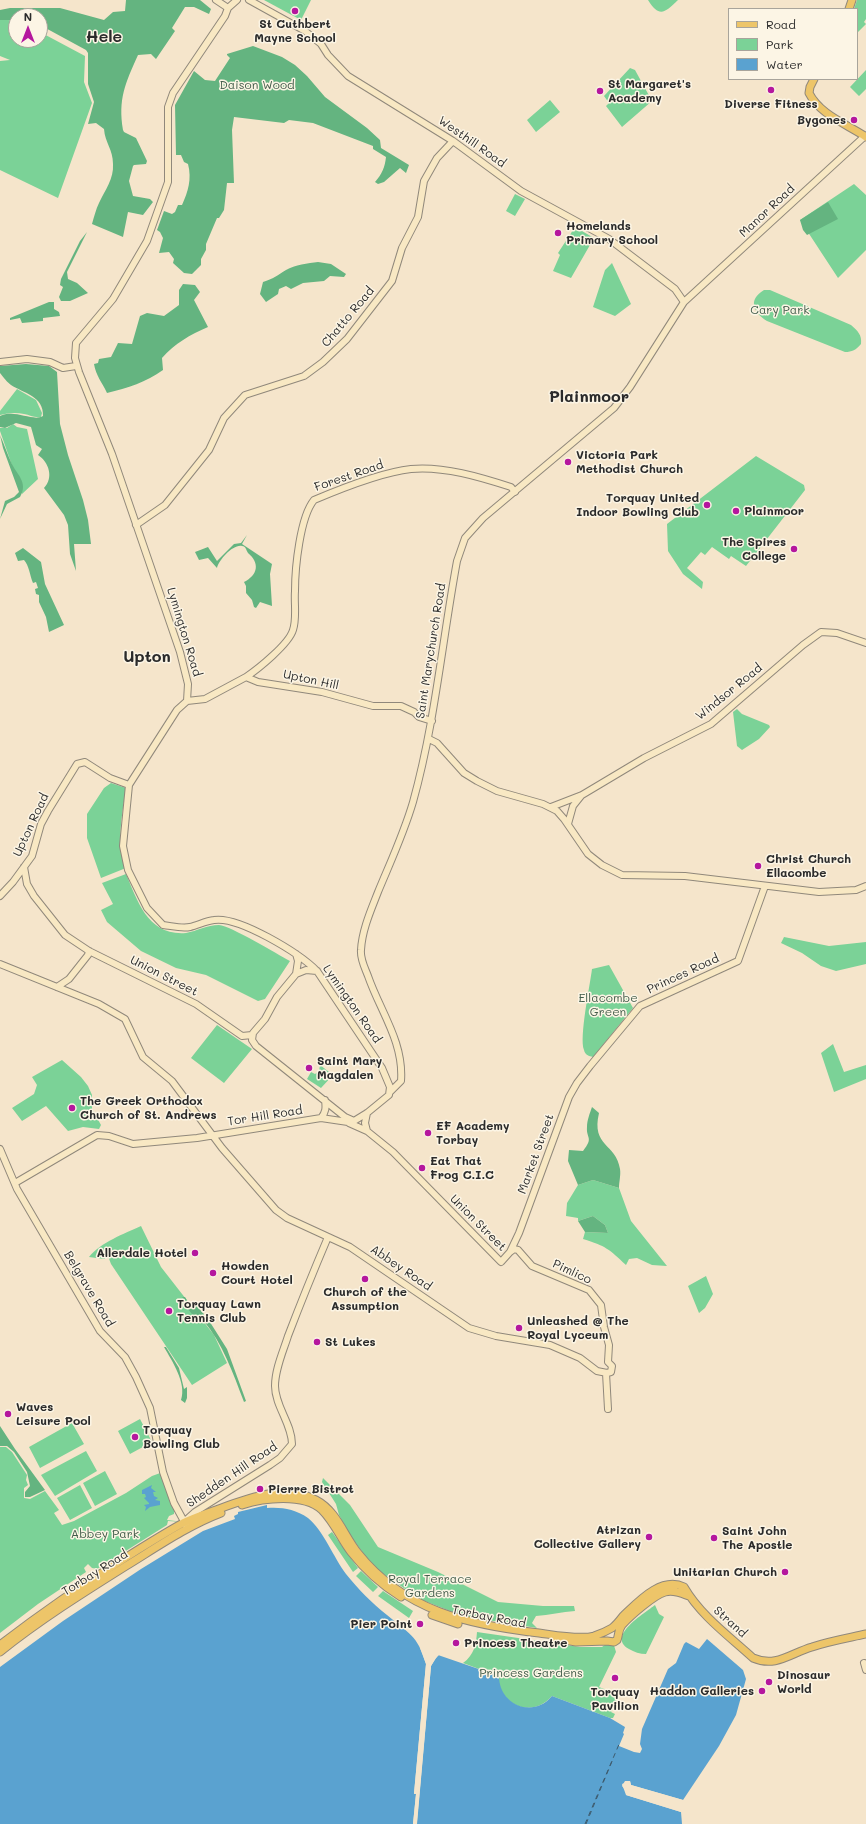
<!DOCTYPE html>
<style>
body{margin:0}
#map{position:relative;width:866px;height:1824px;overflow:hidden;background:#f5e5cb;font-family:Mali,sans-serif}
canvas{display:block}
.legend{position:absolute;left:728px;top:8px;width:130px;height:72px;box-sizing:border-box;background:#fcf5e5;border:1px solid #a8a49b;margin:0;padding:5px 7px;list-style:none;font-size:12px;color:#2b2b2b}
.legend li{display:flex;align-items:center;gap:8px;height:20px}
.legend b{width:20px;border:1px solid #a8a49b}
.north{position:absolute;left:8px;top:8px;width:40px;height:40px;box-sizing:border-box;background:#fcf5e5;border:1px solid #a8a49b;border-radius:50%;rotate:0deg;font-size:11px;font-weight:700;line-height:16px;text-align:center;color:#2b2b2b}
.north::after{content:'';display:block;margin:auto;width:14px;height:18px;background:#b5179e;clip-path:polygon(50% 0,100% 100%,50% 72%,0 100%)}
</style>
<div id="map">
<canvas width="866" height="1824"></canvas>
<ul class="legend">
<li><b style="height:5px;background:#edc569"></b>Road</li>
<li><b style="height:11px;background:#7bd297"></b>Park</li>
<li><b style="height:11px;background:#5aa2d0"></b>Water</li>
</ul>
<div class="north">N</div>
</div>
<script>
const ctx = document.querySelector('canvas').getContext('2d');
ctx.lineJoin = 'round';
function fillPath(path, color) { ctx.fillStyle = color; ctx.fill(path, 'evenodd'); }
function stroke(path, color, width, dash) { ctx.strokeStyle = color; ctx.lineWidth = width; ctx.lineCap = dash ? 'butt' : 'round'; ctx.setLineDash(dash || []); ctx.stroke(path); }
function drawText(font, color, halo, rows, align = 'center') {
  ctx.font = font + ' Mali,sans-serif'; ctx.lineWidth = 3; ctx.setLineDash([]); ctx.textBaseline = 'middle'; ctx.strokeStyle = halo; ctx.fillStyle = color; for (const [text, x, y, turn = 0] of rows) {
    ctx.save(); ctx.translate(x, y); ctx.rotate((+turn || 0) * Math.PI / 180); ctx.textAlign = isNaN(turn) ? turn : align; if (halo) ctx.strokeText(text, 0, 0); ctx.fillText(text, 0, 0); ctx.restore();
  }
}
fillPath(new Path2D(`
 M264 0H311L301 20Z
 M648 0H678C665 12 660 19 648 0Z
 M857 0H866V19L864 22 866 24 857 33V9H854Z
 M0 20H8L16 22V40H40V32L85 56 84 82 92 103 58 198 0 170V61L10 60 0 56Z
 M630 68 635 70 652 101 622 127 606 106 609 103 604 96Z
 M866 70V89L859 96 850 87Z
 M550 100 560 112 536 132 527 120Z
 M854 184 866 195V250L838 278 800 220Z
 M515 194 525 199 515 216 506 211Z
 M575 227 594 238 571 278 553 271 560 255 558 253Z
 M612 263 631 304 615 316 593 307 605 270Z
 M764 290H770L851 325C858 331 862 335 861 344 856 350 852 352 845 352L767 321C754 313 747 300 764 290Z
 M17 389 36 400 42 413 41 417C34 418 30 415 24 414 16 412 8 413 0 415V411Z
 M13 424 17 427 27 429 38 479 22 494 0 431V428H7Z
 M756 456 804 485 805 490 746 566 731 556 729 559 712 547 705 555 701 552 687 568 703 582 702 589 683 574 668 551 667 524Z
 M737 709 742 714 769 725 770 727 759 739 742 750 737 746 733 712Z
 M111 783 126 788C122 818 116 839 126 868L101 878 87 838V814L104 788Z
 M126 874C138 902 148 936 186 933 197 931 207 925 219 925 231 926 277 954 290 961L265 999 258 1001 206 975 176 968 141 951 107 922 101 910 113 904 102 883Z
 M784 937 829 946 866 942V964L836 971 821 966 802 953 781 943Z
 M609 965 633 1008 593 1057C589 1056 585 1055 584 1050 579 1038 590 985 592 969Z
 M217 1025 252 1049 224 1083 191 1058Z
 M833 1044 844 1072 866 1065V1079L834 1092 821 1053Z
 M62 1060 81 1077 88 1086 92 1095V1109L101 1125 99 1129 83 1127 68 1131 46 1106 22 1121 12 1108 34 1094 37 1085 32 1077Z
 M320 1065 333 1075 321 1088 307 1079 311 1072 315 1074 319 1071Z
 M593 1180 619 1188 631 1221 667 1266 652 1265 637 1258 629 1259 626 1265C609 1249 606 1246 583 1239L585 1232 608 1233 605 1225 593 1216 578 1221V1218L566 1216 567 1203 578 1185Z
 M141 1226 161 1267 214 1335 227 1363 192 1385 111 1264 108 1256 104 1259 89 1257C101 1242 124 1234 141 1226Z
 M706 1276 713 1294 705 1308 699 1313 688 1286Z
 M140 1419 152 1442 130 1454 118 1431Z
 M72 1423 84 1444 40 1468 29 1447Z
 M0 1447H6L12 1452 27 1475 26 1480 28 1485 24 1488V1498L30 1499 45 1491 59 1510 54 1513 62 1525 74 1521 126 1493 152 1476 163 1472 174 1503V1514L169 1516 167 1520 184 1522 168 1521 167 1525 97 1569 92 1568 88 1564 84 1568 86 1572 38 1604 0 1633Z
 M86 1451 97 1471 55 1496 41 1475Z
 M105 1471 117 1494 95 1506 83 1483Z
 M323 1478 350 1505 378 1547 438 1572 498 1602 543 1606H574L575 1611C562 1612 549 1615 536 1616L532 1623 537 1628 463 1616 422 1600 411 1593 379 1571 366 1557 350 1535 339 1515 336 1504 322 1482Z
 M80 1485 92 1508 70 1520 57 1498Z
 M332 1532 358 1568 353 1572 328 1535Z
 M361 1571 378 1587 373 1592 356 1576Z
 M383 1591 413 1611 409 1618 378 1596Z
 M655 1605 659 1614 664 1617 646 1654C640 1654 634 1652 629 1649 606 1636 645 1613 655 1605Z
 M477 1632 580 1647H602L609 1642H613L616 1652 599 1687 619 1695 611 1712 615 1714 613 1718H610L552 1696C532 1719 499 1706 498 1676L463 1663C474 1655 476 1645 477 1632Z`), '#7bd297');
fillPath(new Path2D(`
 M126 0H200L211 9 209 14 194 7H185L172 28 175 31 156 59 151 54 138 55C125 84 118 99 123 130L124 132 136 138 147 161 146 164 134 165 133 166 129 181 133 196 150 199 153 202 143 215 128 212 123 237 92 224C94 217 96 209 99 203 105 190 114 179 113 164 113 149 105 143 104 129L96 123 88 124 94 102 88 84V53L86 50 40 25V16H16V22L8 20H0V10L10 8H60L104 20 113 12 125 11Z
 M253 46 282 57 295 65 307 76 325 97 367 128 380 140 381 148 409 165 406 173 400 168 384 182 378 184 375 182C382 174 385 167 386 157L373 149V146L313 123 289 120 284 123 234 117 232 130 234 183H227L224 210 219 218H217L206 244V250L201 259V265L192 274 184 273 173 263 174 259 169 252 159 253 163 238 160 232 157 230 164 211 172 214 175 212 178 205H182C188 192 192 179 188 164L184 162 181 155H176L175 105 194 71 205 80 215 81 230 58 227 55V54Z
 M828 202 838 219 807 235 803 230 800 220Z
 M87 232 67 272 68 279 77 283 88 293 70 301H61L59 297 63 287 60 285 61 279 80 241Z
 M318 262 331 264 346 274 344 277 330 276 324 281 303 283 291 289 286 286 279 289 278 294 266 302 260 294 263 282C273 279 278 275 286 270 295 265 308 263 318 262Z
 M183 284 195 285 200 292 194 300 208 327C190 335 175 343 162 358L163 370C146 382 128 388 107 393 102 382 96 376 94 364L98 363 99 359 111 357 118 343 132 344 140 316 147 313 164 316 179 305V290Z
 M49 302H54V309L59 312 60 316 43 318V321L22 323 20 318 10 320V318Z
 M26 364 49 366 57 372 60 424 68 455 83 500 88 520 91 544H74L76 571 70 554 68 525 64 515 44 488C54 478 49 462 38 455L42 449 36 445 31 427 16 423 5 428 0 427V416C15 409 33 422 43 416 44 396 23 393 11 385 8 383 3 377 0 373V366Z
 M0 435C4 444 7 453 11 462 16 474 29 482 20 497L7 504 0 519 5 501 14 497 19 492 3 448Z
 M247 535 242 544 272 564 270 574 272 606 260 602 256 608 254 607 252 600 246 593V586L244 582C258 575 260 563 248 553 246 550 246 546 242 546 233 544 219 560 217 568L208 558 199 560 195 552 208 547 217 561 234 544 241 543Z
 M23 548 41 562 45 584 64 625 49 632 46 617 39 602V595L36 594 35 589 38 588 36 582 33 583C30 576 29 565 24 560L18 561 15 553Z
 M592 1107 599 1113C591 1147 616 1143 620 1169 621 1175 619 1182 619 1188L593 1180 578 1185 568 1161 569 1150 583 1151C594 1137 586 1139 587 1127 587 1120 590 1113 592 1107Z
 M593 1216 605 1225 608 1233 585 1232 578 1221Z
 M182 1297H185L188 1302C195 1301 199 1309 204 1314L202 1318H195L188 1309 191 1306Z
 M205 1319H208L227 1349 246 1401 244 1402C233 1373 223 1344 203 1320Z
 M164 1347H166L179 1368 184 1389 187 1387V1398L185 1403 181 1400C187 1383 172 1361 164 1347Z
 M0 1426 15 1449 45 1490 30 1497H25V1492L30 1486 27 1472 14 1452 7 1446H0Z`), '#64b480');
fillPath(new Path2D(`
 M152 1485 151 1488 156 1492H153L154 1496 158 1498 155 1500 160 1501V1505L150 1507 145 1511 146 1507 144 1505 149 1504V1503L144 1498 146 1497 145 1494H142V1490Z
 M267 1505V1508C282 1507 295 1509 308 1518 323 1530 334 1558 346 1574 358 1589 372 1603 387 1615 409 1634 417 1634 426 1664L414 1793 416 1794 413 1824H0V1667L63 1621 141 1569 203 1531 235 1519 234 1516 238 1514V1512Z
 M707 1639 743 1670 746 1679 736 1715 719 1746 683 1800 631 1785 630 1781 622 1784 626 1795 681 1812 682 1824H417L431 1666 438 1655 499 1676C499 1705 533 1719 552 1696L610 1718 625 1727 623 1733 624 1734 619 1746 634 1752 640 1753 642 1749 640 1744 642 1729 668 1669 676 1663 684 1644 686 1642 699 1649Z`), '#5aa2d0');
fillPath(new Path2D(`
 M420 1648 423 1649 428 1664 416 1792 418 1793 429 1665 436 1654 439 1655 435 1659 431 1666 417 1821V1824H413L416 1794H414L426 1664Z
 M625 1781H630L631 1785 683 1800V1802L630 1787 629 1783H626L624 1786 628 1790V1793L681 1810V1812L626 1795V1791L622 1786Z`), '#f5e5cb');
stroke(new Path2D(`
 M585 1824 620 1742
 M586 1824 613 1759`), '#3e5b6d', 1, [5, 4]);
const secondary = new Path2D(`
 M216 0 228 8
 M249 0 305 31 321 44 328 55 348 76 453 141 521 191 609 239 675 289 684 302
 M0 362 27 359 50 362 63 368 76 366
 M136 525 165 505 209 450 224 418 245 395 304 376 323 362 347 339 392 281 402 248 418 217 424 181 437 158 453 141
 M246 677C258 669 289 644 293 630 297 618 294 604 295 591 295 568 300 517 314 500 340 489 383 472 411 469 444 466 480 477 511 487L515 492
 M187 701 177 710 129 785 123 846 128 870 147 908 163 925C172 926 182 929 190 927 198 925 206 921 214 920 239 916 299 953 317 971L382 1068 390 1087 389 1095 367 1113 354 1121 345 1117 256 1046 252 1040 253 1033 265 1019 277 997 296 974 298 961 296 954
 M187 701 188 684 180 652 112 454 79 372 75 358 76 343 113 299 147 241 168 182V107L173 93 225 16 228 8 237 0
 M187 701 205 699 246 677 258 682 322 692 373 706H401L414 712 419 717 432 721
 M429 739 437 743 464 773 477 781 497 791 543 804 557 811 564 819 588 854 602 865 622 875 685 876 819 892 856 890 866 886
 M551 807 582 795 644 758 711 724 803 645 821 632 837 633 866 643
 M568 824 573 806 581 796
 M24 867 27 884 34 896 65 935 89 951 196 1004 242 1036 252 1035
 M0 896 13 882 32 856 41 824 48 811 77 764 85 762 110 778 129 785
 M0 964 99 1004 125 1019 143 1057 172 1081 222 1148 276 1210 287 1218 350 1247 469 1328 496 1336 550 1345 580 1358 597 1371 607 1373 611 1372 612 1366 608 1362 609 1345 604 1327 601 1305 589 1290 532 1266 518 1250 514 1249 510 1252
 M296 974 306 970 317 971
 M57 987 69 979 88 955 89 951
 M390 1092 401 1081C404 1042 380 1011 368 976 365 968 360 959 361 950 362 930 371 910 378 892 390 863 404 833 413 802 435 723 442 642 457 561L465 538 483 518 614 408 630 387 684 302 865 136
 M367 1113 365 1123 367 1131 393 1152 501 1262 510 1252 519 1233 569 1097 577 1083 590 1066 640 1006 738 961 765 886
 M321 1118C326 1112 326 1108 325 1100
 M349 1123 367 1131
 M0 1149 17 1189 100 1331 125 1357 136 1377 150 1408 163 1472 174 1503 186 1525
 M15 1183 97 1135 109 1136 133 1144 197 1138 321 1118 348 1122 352 1121
 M606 1373 608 1409
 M185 1521 195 1512 270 1465 280 1458 292 1444C292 1424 275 1406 275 1386 275 1369 283 1352 288 1336 301 1302 314 1270 328 1237
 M864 1663 866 1670`);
const primary = new Path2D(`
 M849 9 852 0
 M814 79 810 87 809 93C820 115 847 124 866 137
 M242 1505C263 1498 304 1493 322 1510 334 1522 341 1539 351 1552 365 1570 382 1585 401 1597
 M432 1615 458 1624
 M554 1638 576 1642 607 1641 614 1642 617 1640C619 1635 618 1630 622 1625 630 1616 654 1595 665 1592 673 1590 681 1593 689 1596
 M0 1645C40 1614 82 1585 125 1558 144 1546 163 1534 183 1523 193 1518 205 1514 216 1510 246 1499 285 1483 316 1500 337 1511 344 1536 358 1553 404 1611 469 1625 539 1633 554 1635 580 1640 594 1636 600 1634 607 1631 612 1628 616 1625 620 1620 623 1616 638 1602 661 1576 684 1587 701 1616 729 1636 753 1658 776 1668 791 1653 812 1647 830 1641 848 1638 866 1634
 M0 1652C40 1620 83 1593 126 1566 157 1547 187 1526 221 1513`);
stroke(secondary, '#90887b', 8);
stroke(primary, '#90887b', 9);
stroke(secondary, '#f8e8c3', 6);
stroke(primary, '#edc569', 7);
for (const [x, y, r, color] of [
 [295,11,4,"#b5179e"],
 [771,90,4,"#b5179e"],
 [600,91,4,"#b5179e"],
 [854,120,4,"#b5179e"],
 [558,233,4,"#b5179e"],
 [568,462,4,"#b5179e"],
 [707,505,4,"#b5179e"],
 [736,511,4,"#b5179e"],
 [794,549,4,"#b5179e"],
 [758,866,4,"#b5179e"],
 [309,1068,4,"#b5179e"],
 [72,1108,4,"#b5179e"],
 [428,1133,4,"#b5179e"],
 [422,1168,4,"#b5179e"],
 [195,1253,4,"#b5179e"],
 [213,1273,4,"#b5179e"],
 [365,1279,4,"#b5179e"],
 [169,1311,4,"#b5179e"],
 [519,1328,4,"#b5179e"],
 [317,1342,4,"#b5179e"],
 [8,1414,4,"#b5179e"],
 [135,1437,4,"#b5179e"],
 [260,1489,4,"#b5179e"],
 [649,1537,4,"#b5179e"],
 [714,1538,4,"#b5179e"],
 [785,1572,4,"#b5179e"],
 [420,1624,4,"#b5179e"],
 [456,1643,4,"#b5179e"],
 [615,1678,4,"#b5179e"],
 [769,1682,4,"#b5179e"],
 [762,1691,4,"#b5179e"]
]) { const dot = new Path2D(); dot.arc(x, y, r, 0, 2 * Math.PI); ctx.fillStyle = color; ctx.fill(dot); stroke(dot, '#fcf5e5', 1.5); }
drawText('bold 12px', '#2b2b2b', '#fcf5e5', [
 ["St Cuthbert",295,24,"center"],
 ["Mayne School",295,38,"center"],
 ["St Margaret's",608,84],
 ["Academy",608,98],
 ["Diverse Fitness",771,104,"center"],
 ["Bygones",846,120,"right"],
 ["Homelands",566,226],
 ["Primary School",566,240],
 ["Victoria Park",576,455],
 ["Methodist Church",576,469],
 ["Torquay United",699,498,"right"],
 ["Indoor Bowling Club",699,512,"right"],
 ["Plainmoor",744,511],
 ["The Spires",786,542,"right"],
 ["College",786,556,"right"],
 ["Christ Church",766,859],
 ["Ellacombe",766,873],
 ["Saint Mary",317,1061],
 ["Magdalen",317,1075],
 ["The Greek Orthodox",80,1101],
 ["Church of St. Andrews",80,1115],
 ["EF Academy",436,1126],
 ["Torbay",436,1140],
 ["Eat That",430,1161],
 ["Frog C.I.C",430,1175],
 ["Allerdale Hotel",187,1253,"right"],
 ["Howden",221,1266],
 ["Court Hotel",221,1280],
 ["Church of the",365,1292,"center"],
 ["Assumption",365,1306,"center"],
 ["Torquay Lawn",177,1304],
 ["Tennis Club",177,1318],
 ["Unleashed @ The",527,1321],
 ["Royal Lyceum",527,1335],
 ["St Lukes",325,1342],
 ["Waves",16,1407],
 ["Leisure Pool",16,1421],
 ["Torquay",143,1430],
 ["Bowling Club",143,1444],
 ["Pierre Bistrot",268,1489],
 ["Atrizan",641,1530,"right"],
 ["Collective Gallery",641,1544,"right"],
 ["Saint John",722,1531],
 ["The Apostle",722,1545],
 ["Unitarian Church",777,1572,"right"],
 ["Pier Point",412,1624,"right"],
 ["Princess Theatre",464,1643],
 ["Dinosaur",777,1675],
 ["World",777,1689],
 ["Haddon Galleries",754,1691,"right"],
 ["Torquay",615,1692,"center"],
 ["Pavilion",615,1706,"center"]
], 'left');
drawText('12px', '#435d4b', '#fcf5e5', [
 ["Daison Wood",257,85],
 ["Cary Park",780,310],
 ["Ellacombe",608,998],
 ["Green",608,1012],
 ["Abbey Park",105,1534],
 ["Royal Terrace",430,1579],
 ["Gardens",430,1593],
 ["Princess Gardens",531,1673]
]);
drawText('12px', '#2b2b2b', '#fcf5e5', [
 ["Westhill Road",472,142,35],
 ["Manor Road",767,211,-43],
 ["Chatto Road",348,317,-50],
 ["Forest Road",349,476,-19],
 ["Lymington Road",184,632,73],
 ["Saint Marychurch Road",431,651,-81],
 ["Upton Hill",311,680,12],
 ["Windsor Road",729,692,-39],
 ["Upton Road",31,825,-65],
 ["Princes Road",683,974,-25],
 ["Union Street",164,976,27],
 ["Lymington Road",352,1004,55],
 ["Tor Hill Road",265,1116,-9],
 ["Market Street",536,1154,-70],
 ["Union Street",478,1223,45],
 ["Abbey Road",401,1268,34],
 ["Pimlico",572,1272,25],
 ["Belgrave Road",89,1289,59],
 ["Shedden Hill Road",232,1475,-34],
 ["Torbay Road",95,1573,-32],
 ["Torbay Road",489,1617,11],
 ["Strand",730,1622,42]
]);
drawText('bold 16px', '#2b2b2b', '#fcf5e5', [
 ["Hele",104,37],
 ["Plainmoor",589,397],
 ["Upton",147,657]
]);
</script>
